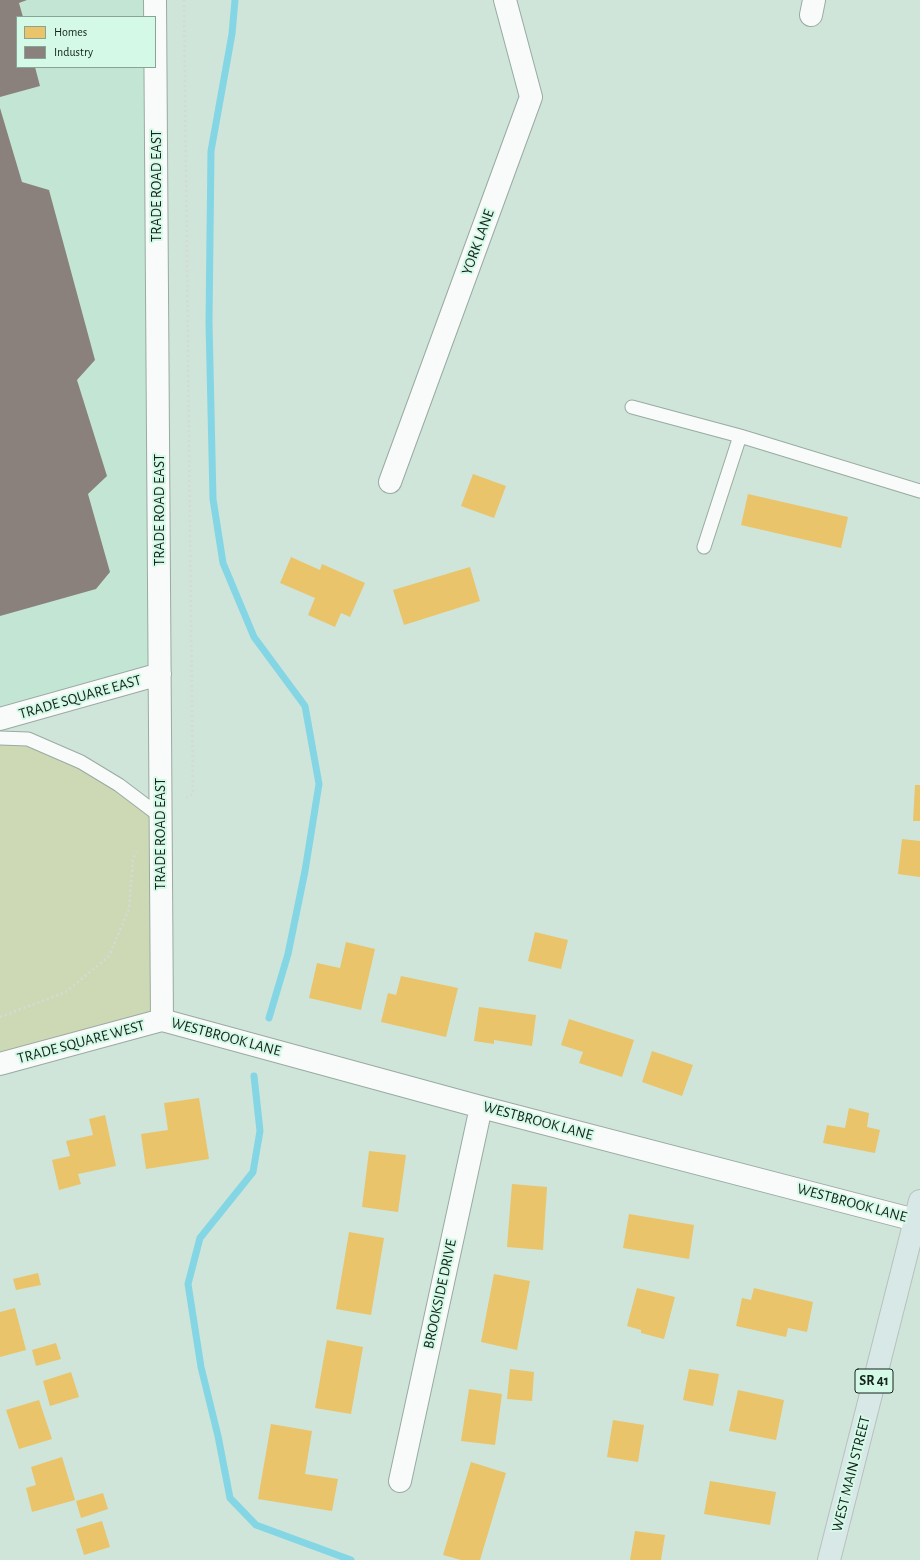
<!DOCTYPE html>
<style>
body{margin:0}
#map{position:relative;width:920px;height:1560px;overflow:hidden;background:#cfe5da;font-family:"Alegreya Sans",sans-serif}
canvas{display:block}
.legend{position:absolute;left:16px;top:16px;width:140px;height:52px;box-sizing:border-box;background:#d4fae7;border:1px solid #88a496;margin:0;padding:5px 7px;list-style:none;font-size:12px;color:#15231d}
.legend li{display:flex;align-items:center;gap:8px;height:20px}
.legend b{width:20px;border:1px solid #88a496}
</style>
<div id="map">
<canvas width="920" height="1560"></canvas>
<ul class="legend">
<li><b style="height:11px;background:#e9c46a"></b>Homes</li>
<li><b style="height:11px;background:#8a817c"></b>Industry</li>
</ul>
</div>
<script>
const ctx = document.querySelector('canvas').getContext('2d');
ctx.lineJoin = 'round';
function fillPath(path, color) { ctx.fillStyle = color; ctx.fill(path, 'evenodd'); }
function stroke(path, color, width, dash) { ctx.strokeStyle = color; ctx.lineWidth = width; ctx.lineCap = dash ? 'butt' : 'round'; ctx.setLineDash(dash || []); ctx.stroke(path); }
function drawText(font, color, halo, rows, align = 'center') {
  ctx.font = font + ' "Alegreya Sans",sans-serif'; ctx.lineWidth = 4; ctx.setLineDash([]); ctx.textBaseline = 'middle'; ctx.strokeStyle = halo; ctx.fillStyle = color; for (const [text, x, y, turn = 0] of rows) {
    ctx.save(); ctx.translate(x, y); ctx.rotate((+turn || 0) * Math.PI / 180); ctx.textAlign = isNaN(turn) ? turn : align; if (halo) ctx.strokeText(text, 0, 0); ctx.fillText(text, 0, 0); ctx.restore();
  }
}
fillPath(new Path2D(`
 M0 0H155L160 674 0 719ZM17 17H155V67H17Z`), '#c3e6d4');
fillPath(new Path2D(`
 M0 738 28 739 81 762 160 816 162 1020 0 1064Z`), '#ccd9b4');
fillPath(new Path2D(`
 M473 474 506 486 494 518 461 506Z
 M748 494 848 517 841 548 741 525Z
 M291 557 320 570 322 564 365 583 350 617 341 613 335 627 308 615 315 598 280 583Z
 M470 567 480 601 404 625 393 590Z
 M915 785H920V821H913Z
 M902 839 920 841V877L898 874Z
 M535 932 568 940 561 969 528 961Z
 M346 942 375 949 361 1010 309 998 317 963 340 968Z
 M401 976 458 988 446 1037 381 1022 388 993 396 995Z
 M479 1007 536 1015 532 1046 494 1040V1044L474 1041Z
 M569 1019 634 1040 622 1077 579 1063 583 1052 561 1045Z
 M652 1051 693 1065 682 1096 642 1082Z
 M199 1098 209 1159 146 1169 141 1134 168 1130 164 1103Z
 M849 1108 869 1113 867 1127 880 1130 875 1153 823 1143 827 1125 845 1128Z
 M105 1115 116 1166 78 1174 81 1184 59 1190 52 1160 70 1156 66 1141 93 1135 89 1119Z
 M369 1151 406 1155 398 1212 362 1207Z
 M512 1184 547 1187 543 1250 507 1247Z
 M629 1214 694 1225 689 1259 623 1248Z
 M349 1232 384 1238 371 1315 336 1309Z
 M38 1273 41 1285 16 1290 13 1279Z
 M494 1274 530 1281 517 1350 481 1342Z
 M637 1288 675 1297 664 1339 641 1333V1330L627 1326Z
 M754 1288 813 1302 807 1332 788 1328 786 1337 736 1326 742 1298 751 1300Z
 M15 1308 26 1350 0 1357V1312Z
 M327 1340 363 1347 351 1414 315 1408Z
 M56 1343 61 1359 36 1366 32 1350Z
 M510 1369 534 1372 532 1401 507 1399Z
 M689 1369 719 1374 713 1406 683 1400Z
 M71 1372 79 1397 50 1406 43 1381Z
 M469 1389 502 1394 495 1445 461 1441Z
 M738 1390 784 1400 776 1440 729 1431Z
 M39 1400 52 1439 19 1449 6 1410Z
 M613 1420 644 1425 638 1462 607 1457Z
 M271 1424 312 1431 305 1474 338 1479 332 1511 258 1499Z
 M62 1457 75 1500 32 1512 26 1488 36 1485 31 1467Z
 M471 1462 506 1473 480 1560H461L443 1555Z
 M710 1481 776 1492 770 1525 704 1514Z
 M103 1493 108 1509 81 1518 76 1501Z
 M102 1521 110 1547 84 1555 76 1529Z
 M635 1531 665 1535 661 1560H630Z`), '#e9c46a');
fillPath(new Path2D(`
 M0 0H27L19 3 23 17H17V67H35L40 86 0 97Z
 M0 108 22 182 49 190 95 360 77 380 107 476 88 494 110 572 96 589 0 616Z`), '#8a817c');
stroke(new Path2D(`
 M235 0 232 34 211 151 209 322 213 499 223 563 254 637 305 706 319 784 305 871 288 954 269 1018
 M254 1076 260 1131 253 1172 200 1238 188 1284 201 1367 218 1436 230 1498 256 1525 351 1560`), '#84d6e5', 7);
const lane = new Path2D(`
 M632 407 740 436 920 491
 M704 547 740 436
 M0 738 28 739 81 762 119 785 160 816`);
const street = new Path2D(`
 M155 0 162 1020
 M811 15 814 0
 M390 482 531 97 505 0
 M0 719 160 674
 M162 1020 481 1107 915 1220
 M0 1064 162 1020
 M400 1481 481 1107`);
const primary = new Path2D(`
 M829 1560 920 1201`);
stroke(lane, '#99aaa2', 15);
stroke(street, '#99aaa2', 24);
stroke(primary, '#b6c1bc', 24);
stroke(new Path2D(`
 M184 0 193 794 184 799
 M0 1017 66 992 109 956 129 909 133 858 137 852`), '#d3dad7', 2.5, [2, 3]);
stroke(lane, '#f8fbf9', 13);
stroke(street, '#f8fbf9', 22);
stroke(primary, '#d8e8e7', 22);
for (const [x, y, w] of [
 [874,1381,38]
]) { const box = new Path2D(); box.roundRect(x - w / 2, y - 12, w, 24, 3); ctx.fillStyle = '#d4fae7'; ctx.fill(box); stroke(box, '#15231d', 1); }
drawText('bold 14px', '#15231d', null, [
 ["SR 41",874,1381]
]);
drawText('15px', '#15231d', '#d4fae7', [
 ["TRADE ROAD EAST",156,186,-90],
 ["YORK LANE",478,242,-70],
 ["TRADE ROAD EAST",159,510,-90],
 ["TRADE SQUARE EAST",80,697,-16],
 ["TRADE ROAD EAST",160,834,-90],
 ["WESTBROOK LANE",226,1037,15],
 ["TRADE SQUARE WEST",81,1042,-15],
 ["WESTBROOK LANE",538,1121,15],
 ["WESTBROOK LANE",852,1203,15],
 ["BROOKSIDE DRIVE",440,1294,-78],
 ["WEST MAIN STREET",851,1474,-76]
]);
</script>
